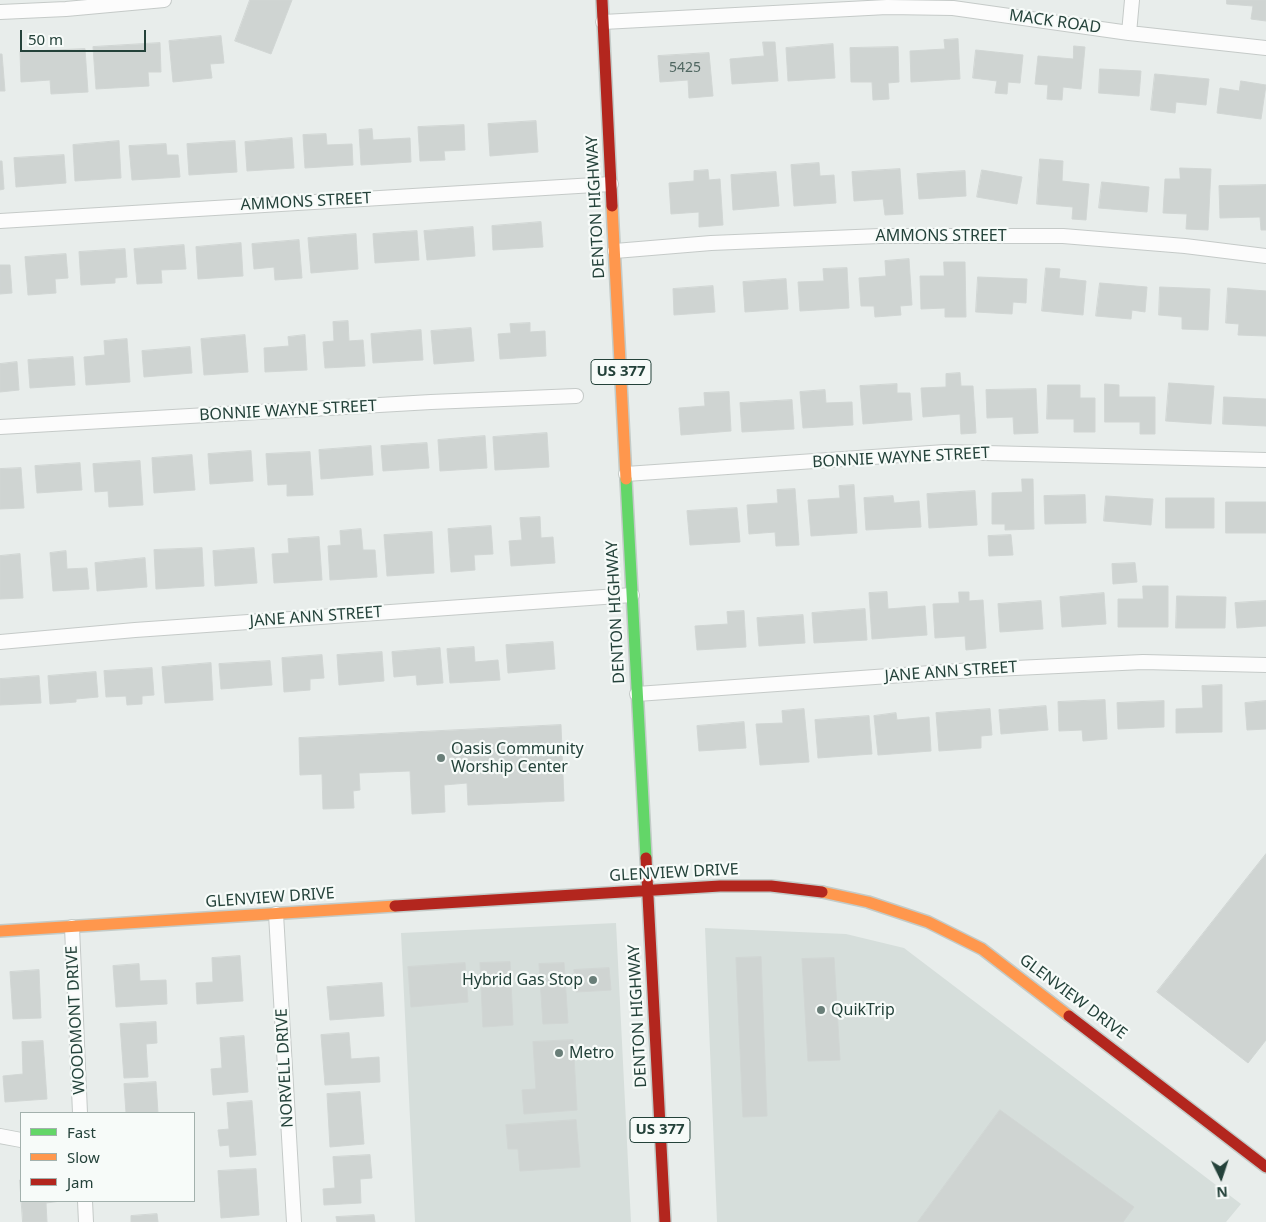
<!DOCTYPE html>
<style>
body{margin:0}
#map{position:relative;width:1266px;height:1222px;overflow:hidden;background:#e8edeb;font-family:"Noto Sans",sans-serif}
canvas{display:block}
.legend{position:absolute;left:20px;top:1112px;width:175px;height:90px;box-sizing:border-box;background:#f7fbf9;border:1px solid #a3b1ad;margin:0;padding:6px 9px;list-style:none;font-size:15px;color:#24423a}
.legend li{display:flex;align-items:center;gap:10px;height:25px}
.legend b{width:25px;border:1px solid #a3b1ad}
.north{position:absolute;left:1196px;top:1152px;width:50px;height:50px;-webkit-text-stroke:4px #f7fbf9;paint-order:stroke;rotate:176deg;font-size:14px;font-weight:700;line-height:20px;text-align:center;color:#24423a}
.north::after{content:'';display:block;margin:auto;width:18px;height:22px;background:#24423a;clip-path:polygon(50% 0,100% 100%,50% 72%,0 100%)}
.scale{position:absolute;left:20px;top:30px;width:126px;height:22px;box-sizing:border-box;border:2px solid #24423a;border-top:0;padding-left:6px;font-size:15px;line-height:18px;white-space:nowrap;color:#24423a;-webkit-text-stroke:4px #f7fbf9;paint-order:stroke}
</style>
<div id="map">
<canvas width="1266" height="1222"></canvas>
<ul class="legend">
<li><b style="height:6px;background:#63d668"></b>Fast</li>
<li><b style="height:6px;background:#ff974d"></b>Slow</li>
<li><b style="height:6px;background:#b3261e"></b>Jam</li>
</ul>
<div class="north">N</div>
<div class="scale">50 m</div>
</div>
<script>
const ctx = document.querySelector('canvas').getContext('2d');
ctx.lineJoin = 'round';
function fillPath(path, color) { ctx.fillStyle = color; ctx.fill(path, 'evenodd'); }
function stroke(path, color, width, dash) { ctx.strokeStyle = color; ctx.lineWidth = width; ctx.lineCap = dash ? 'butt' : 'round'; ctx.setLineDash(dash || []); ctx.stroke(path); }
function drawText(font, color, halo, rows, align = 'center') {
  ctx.font = font + ' "Noto Sans",sans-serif'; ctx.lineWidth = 4.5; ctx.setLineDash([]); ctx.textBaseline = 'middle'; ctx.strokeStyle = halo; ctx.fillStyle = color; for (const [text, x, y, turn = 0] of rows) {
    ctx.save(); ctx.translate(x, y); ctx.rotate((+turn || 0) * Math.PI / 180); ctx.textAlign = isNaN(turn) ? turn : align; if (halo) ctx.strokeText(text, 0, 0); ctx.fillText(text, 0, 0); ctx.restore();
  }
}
fillPath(new Path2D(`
 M616 923 631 1222H415L401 933Z
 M705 928 846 934 904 948 1241 1204 1226 1222H717Z`), '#d6dedb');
const building = new Path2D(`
 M250 0H292L271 54 235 41Z
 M1227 0H1266V21L1251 19 1253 6 1227 4Z
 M221 36 224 63 210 64 212 78 173 82 169 41Z
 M958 39 960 79 911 82 910 51 945 49 944 40Z
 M763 42H775L778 81 732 84 730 59 764 56Z
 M160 43 161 72H148L149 86 96 89 93 47Z
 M833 44 835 78 788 81 786 48Z
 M1074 46 1085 47 1081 89 1063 87 1062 100 1047 99 1048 85 1035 84 1038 56 1073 59Z
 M898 47 899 82 888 83 889 99 873 100 872 82H851L850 48Z
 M85 49 88 92 51 94 50 80 21 82 20 52Z
 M976 50 1023 55 1020 83 1008 82 1007 94 995 93 997 81 973 78Z
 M709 53 713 96 689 98 688 80 660 82 658 56Z
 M0 54H2L5 91H0Z
 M1100 69 1141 71 1139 96 1099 93Z
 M1155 74 1209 79 1206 105 1176 102 1175 113 1151 110Z
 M1241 81 1266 85 1261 119 1217 113 1220 88 1239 91Z
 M536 121 538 152 490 156 488 124Z
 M464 125 465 150 444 151 445 160 420 161 418 127Z
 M372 129 373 140 410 138 411 162 361 165 359 130Z
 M326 134 327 145 352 144 353 165 305 168 303 135Z
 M292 138 294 168 247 171 245 142Z
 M119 141 121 178 75 181 73 145Z
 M235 141 237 172 189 175 187 144Z
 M166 144 167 155H178L180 177 132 180 129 146Z
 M64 155 66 183 16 187 14 158Z
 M1040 159 1063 161 1062 181 1089 184 1086 220 1072 219 1073 207 1037 204Z
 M0 161H2L4 189 0 190Z
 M819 163 820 176 834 175 836 203 794 206 791 165Z
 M1180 168 1211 169 1208 230 1186 229 1187 214 1163 213 1165 179H1180Z
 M900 169 903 214 885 215 883 199 854 201 852 172Z
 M708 170 709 180 720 179 723 225 699 227V212L671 214 669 183 694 181V171Z
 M982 170 1022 177 1017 204 977 197Z
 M965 171 966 196 919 199 917 174Z
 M776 172 779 206 733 210 731 175Z
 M1102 182 1149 187 1147 212 1099 208Z
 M1266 185V230H1261L1260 217 1220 218 1219 186Z
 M541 222 543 247 493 250 492 226Z
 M473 227 475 256 427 260 424 231Z
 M417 231 419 260 375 263 373 234Z
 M356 234 358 269 311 273 308 238Z
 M299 240 302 278 275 280 274 267 254 269 252 244Z
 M241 243 243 276 198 279 196 247Z
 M184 245 186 269 161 270 162 283 137 284 134 249Z
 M125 249 127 277 115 278V283L81 285 79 252Z
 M66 254 68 278 55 279 56 293 28 295 25 257Z
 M909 259 912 305 900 306 901 315 875 317 874 306H861L859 278 886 276 885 261Z
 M944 262H965L966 317H945V308L921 309 920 276H944Z
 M0 265H10L12 293 0 294Z
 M847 268 849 308 800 311 798 282 824 281 823 269Z
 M1046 268 1060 269 1059 278 1086 281 1083 315 1042 311Z
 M978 277 1027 279 1026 303 1013 302 1012 314 976 312Z
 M786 279 788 309 745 312 743 282Z
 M1100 283 1147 287 1145 312 1132 310 1131 319 1096 316Z
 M713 286 715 312 674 315 673 289Z
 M1160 287 1210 289 1208 330 1182 329V317L1159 315Z
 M1228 288 1266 291V336L1238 335 1239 324 1226 323Z
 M348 321 349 341 363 340 365 366 325 368 323 342 334 341 333 322Z
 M530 323V332L545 331 546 356 500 359 498 334 511 333 510 324Z
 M471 328 474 361 434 364 431 331Z
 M421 330 423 360 373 363 371 334Z
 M245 335 248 372 204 375 201 339Z
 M305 335 307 370 265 372 264 348 289 346 288 337Z
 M127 339 130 382 86 385 84 357 105 355 104 341Z
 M190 347 192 373 144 377 142 351Z
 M73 357 75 385 30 388 28 360Z
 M17 362 19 390 0 392V364Z
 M960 373 961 386H973L976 433 961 434 960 414 923 417 921 388 946 387V374Z
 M1169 383 1214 386 1211 424 1166 421Z
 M897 384V393H910L912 420 863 424 860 386Z
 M1105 384 1119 385V397H1155V434H1140V422H1105Z
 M1048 385H1080V398H1095V432H1074V419H1047Z
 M1036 389 1038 433 1014 434 1013 417 987 418 986 390Z
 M825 390 826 403 852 402 853 425 803 428 800 392Z
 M729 392 731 431 681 435 679 408 705 406 704 393Z
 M1224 397 1266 399V426L1223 424Z
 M792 400 794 429 742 432 740 403Z
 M547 433 549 467 495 470 493 437Z
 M485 436 487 468 440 471 438 440Z
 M427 443 429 468 383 471 381 446Z
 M371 446 373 475 321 479 319 450Z
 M251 451 253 481 210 484 208 454Z
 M310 452 313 495 287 496V484L268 485 266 454Z
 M192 455 195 490 154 493 152 458Z
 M140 461 143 505 109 507 108 491 95 492 93 464Z
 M80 463 82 490 37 493 35 466Z
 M21 468 24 508 0 509V469Z
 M1022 479H1033L1034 529 1005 530V524H992V493L1022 492Z
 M854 485 857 533 811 536 808 500 840 498 839 486Z
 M795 489 799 545 776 546 775 532 749 534 747 505 778 503 777 490Z
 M975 491 977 525 929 528 927 494Z
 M1085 495 1086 523 1045 524 1044 496Z
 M893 496 894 503 919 501 921 527 866 530 864 498Z
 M1106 496 1153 499 1151 525 1104 521Z
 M1166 498H1214V528H1166Z
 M1226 502H1266V533H1226Z
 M737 508 740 542 690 545 687 511Z
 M540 517 541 538 553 537 555 563 511 566 509 541 522 540 520 518Z
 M491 526 493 554 474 555 475 570 451 572 448 529Z
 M361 529 363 550H375L377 577 330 580 328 546 341 545 340 531Z
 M432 532 434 573 387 576 384 535Z
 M1011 535 1013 555 989 556 988 536Z
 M319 537 322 580 274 583 272 554 289 553 288 539Z
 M202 548 204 586 156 589 154 550Z
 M254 548 257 583 215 586 213 551Z
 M66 551 67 569 87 568 89 589 53 591 50 553Z
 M20 554 23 598 0 599V556Z
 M145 558 147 587 97 591 95 563Z
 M1135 563 1137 582 1113 584 1112 564Z
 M1143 586H1168V627H1118V599H1143Z
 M887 592 888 609 925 606 927 635 872 639 869 593Z
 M959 592H969V601L983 600 986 648 966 650 965 636 935 638 933 604 959 603Z
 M1104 593 1106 624 1062 627 1060 597Z
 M1177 596 1226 597 1225 628H1176Z
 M1041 601 1043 629 1000 632 998 604Z
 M1266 601V626L1237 628 1235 603Z
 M865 609 867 640 814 643 812 613Z
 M744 611 746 647 697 650 695 626 728 624 727 612Z
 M803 615 805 643 759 646 757 618Z
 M553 642 555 669 508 673 506 645Z
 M474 647 475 662 498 660 500 680 450 683 447 649Z
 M440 648 443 683 417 685 416 675 394 677 392 652Z
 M382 652 384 681 339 685 337 655Z
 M322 655 324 678 310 679V690L284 692 282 658Z
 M270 661 272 685 221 689 219 664Z
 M211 663 213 700 165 703 162 667Z
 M152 668 154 695 142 696V704L127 705 126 696 106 697 104 671Z
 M96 672 98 697 76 699V702L50 704 48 676Z
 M39 676 41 703 0 705V679Z
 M1222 685V732L1176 733V709L1203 708 1202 686Z
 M1105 700 1107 739 1083 741 1082 730 1059 731 1058 702Z
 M1164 701V727L1118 729 1117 703Z
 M1266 701V729L1247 730 1245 703Z
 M1046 706 1048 730 1001 734 999 710Z
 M804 709 809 762 760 765 756 724 783 723 782 711Z
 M990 709 992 735 981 736V748L939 751 936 713Z
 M896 713 897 720 929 717 931 751 878 755 874 716Z
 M869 716 872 754 818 758 815 720Z
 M744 722 746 748 699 751 697 726Z
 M561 725 564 801 468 805 467 783 444 785 445 812 412 814 410 771 359 773 360 790 353 791 354 808 323 809 322 774 300 775 299 738Z
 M1266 854V1040L1248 1063 1157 992Z
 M240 956 243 1001 197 1004 196 983 213 982 212 958Z
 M761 957 767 1116 743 1117 736 958Z
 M834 958 840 1060 808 1061 802 959Z
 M510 962 513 1025 483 1027 480 963Z
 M465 963 468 1002 411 1007 408 967Z
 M564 963 568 1023 543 1024 539 964Z
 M139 964 140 981 166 980 167 1004 116 1007 113 966Z
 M609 968 611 990 576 992 574 970Z
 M39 970 41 1018 13 1019 10 972Z
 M382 983 384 1016 330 1020 327 987Z
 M156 1022 157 1043 146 1044 148 1077 124 1078 120 1024Z
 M349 1033 351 1059 379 1057 380 1082 325 1085 321 1035Z
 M244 1036 248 1092 213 1095 211 1069 222 1068 220 1038Z
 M573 1040 577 1110 524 1114 522 1090 536 1089 533 1042Z
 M43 1041 47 1099 5 1102 3 1076 23 1074 22 1042Z
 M156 1082 158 1113H126L124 1084Z
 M360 1092 364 1144 330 1147 327 1094Z
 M252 1101 256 1155 230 1157 229 1145 220 1146 218 1130 229 1129 227 1103Z
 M1000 1110 1134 1207 1123 1222H918Z
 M576 1120 580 1167 520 1171 518 1149H508L506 1125Z
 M370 1155 372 1178 360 1179 361 1203 324 1205 323 1189 335 1188 333 1157Z
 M256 1169 259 1215 221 1218 218 1171Z
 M20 1180H21V1201H61L46 1203 47 1222H23Z
 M157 1214 158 1222H131V1216Z
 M374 1215 375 1222H337L336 1217Z`);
fillPath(building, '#cfd4d2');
stroke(building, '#d1d6d4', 1);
const street = new Path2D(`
 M0 12 66 9 164 0
 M603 22 887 7 953 8 1129 33 1266 48
 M1129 33 1132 0
 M0 221 611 184
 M615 251 711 243 880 236H1063L1185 246 1266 256
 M0 427 431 402 576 396
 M626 474 945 452 1266 460
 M0 642 135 630 632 595
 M637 694 973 670 1143 662 1266 665
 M276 914 294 1222
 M72 927 80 1113
 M0 1136 21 1140
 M85 1201 86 1222`);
const fast = new Path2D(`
 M626 479 646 858`);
const slow = new Path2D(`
 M612 206 626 479
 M822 892 868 902 928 922 982 949 1069 1016
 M0 931 395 906`);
const jam = new Path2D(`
 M602 0 612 206
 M646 858 665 1222
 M395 906 720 886H771L822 892
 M1069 1016 1266 1167`);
stroke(street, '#c5cac8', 16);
stroke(fast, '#c3cbc8', 14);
stroke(slow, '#c3cbc8', 14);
stroke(jam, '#c3cbc8', 14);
stroke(street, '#fcfcfc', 14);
stroke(fast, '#63d668', 11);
stroke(slow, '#ff974d', 11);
stroke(jam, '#b3261e', 11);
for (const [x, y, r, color] of [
 [441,758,5,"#697e78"],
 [593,980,5,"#697e78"],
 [821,1010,5,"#697e78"],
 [559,1053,5,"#697e78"]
]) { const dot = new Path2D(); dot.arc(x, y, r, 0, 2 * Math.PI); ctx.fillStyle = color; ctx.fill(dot); stroke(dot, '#f7fbf9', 2); }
drawText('14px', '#506761', null, [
 ["5425",685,68]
]);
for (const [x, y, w] of [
 [621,372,60],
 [660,1130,60]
]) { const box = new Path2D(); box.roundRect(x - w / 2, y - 12.5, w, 25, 4); ctx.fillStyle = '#f7fbf9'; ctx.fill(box); stroke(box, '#24423a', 1); }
drawText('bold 15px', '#24423a', null, [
 ["US 377",621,372],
 ["US 377",660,1130]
]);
drawText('16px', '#24423a', '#f7fbf9', [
 ["MACK ROAD",1055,22,8],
 ["AMMONS STREET",306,202,-3],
 ["DENTON HIGHWAY",596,207,-93],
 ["AMMONS STREET",941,236],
 ["BONNIE WAYNE STREET",288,411,-3],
 ["BONNIE WAYNE STREET",901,458,-3],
 ["DENTON HIGHWAY",616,612,-93],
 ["JANE ANN STREET",316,617,-4],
 ["JANE ANN STREET",951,672,-4],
 ["GLENVIEW DRIVE",674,873,-3],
 ["GLENVIEW DRIVE",270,898,-4],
 ["GLENVIEW DRIVE",1073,997,37],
 ["DENTON HIGHWAY",638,1016,-93],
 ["WOODMONT DRIVE",76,1020,-93],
 ["NORVELL DRIVE",285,1068,-93]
]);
drawText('16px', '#24423a', '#f7fbf9', [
 ["Oasis Community",451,749],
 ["Worship Center",451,767],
 ["Hybrid Gas Stop",583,980,"right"],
 ["QuikTrip",831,1010],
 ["Metro",569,1053]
], 'left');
</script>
